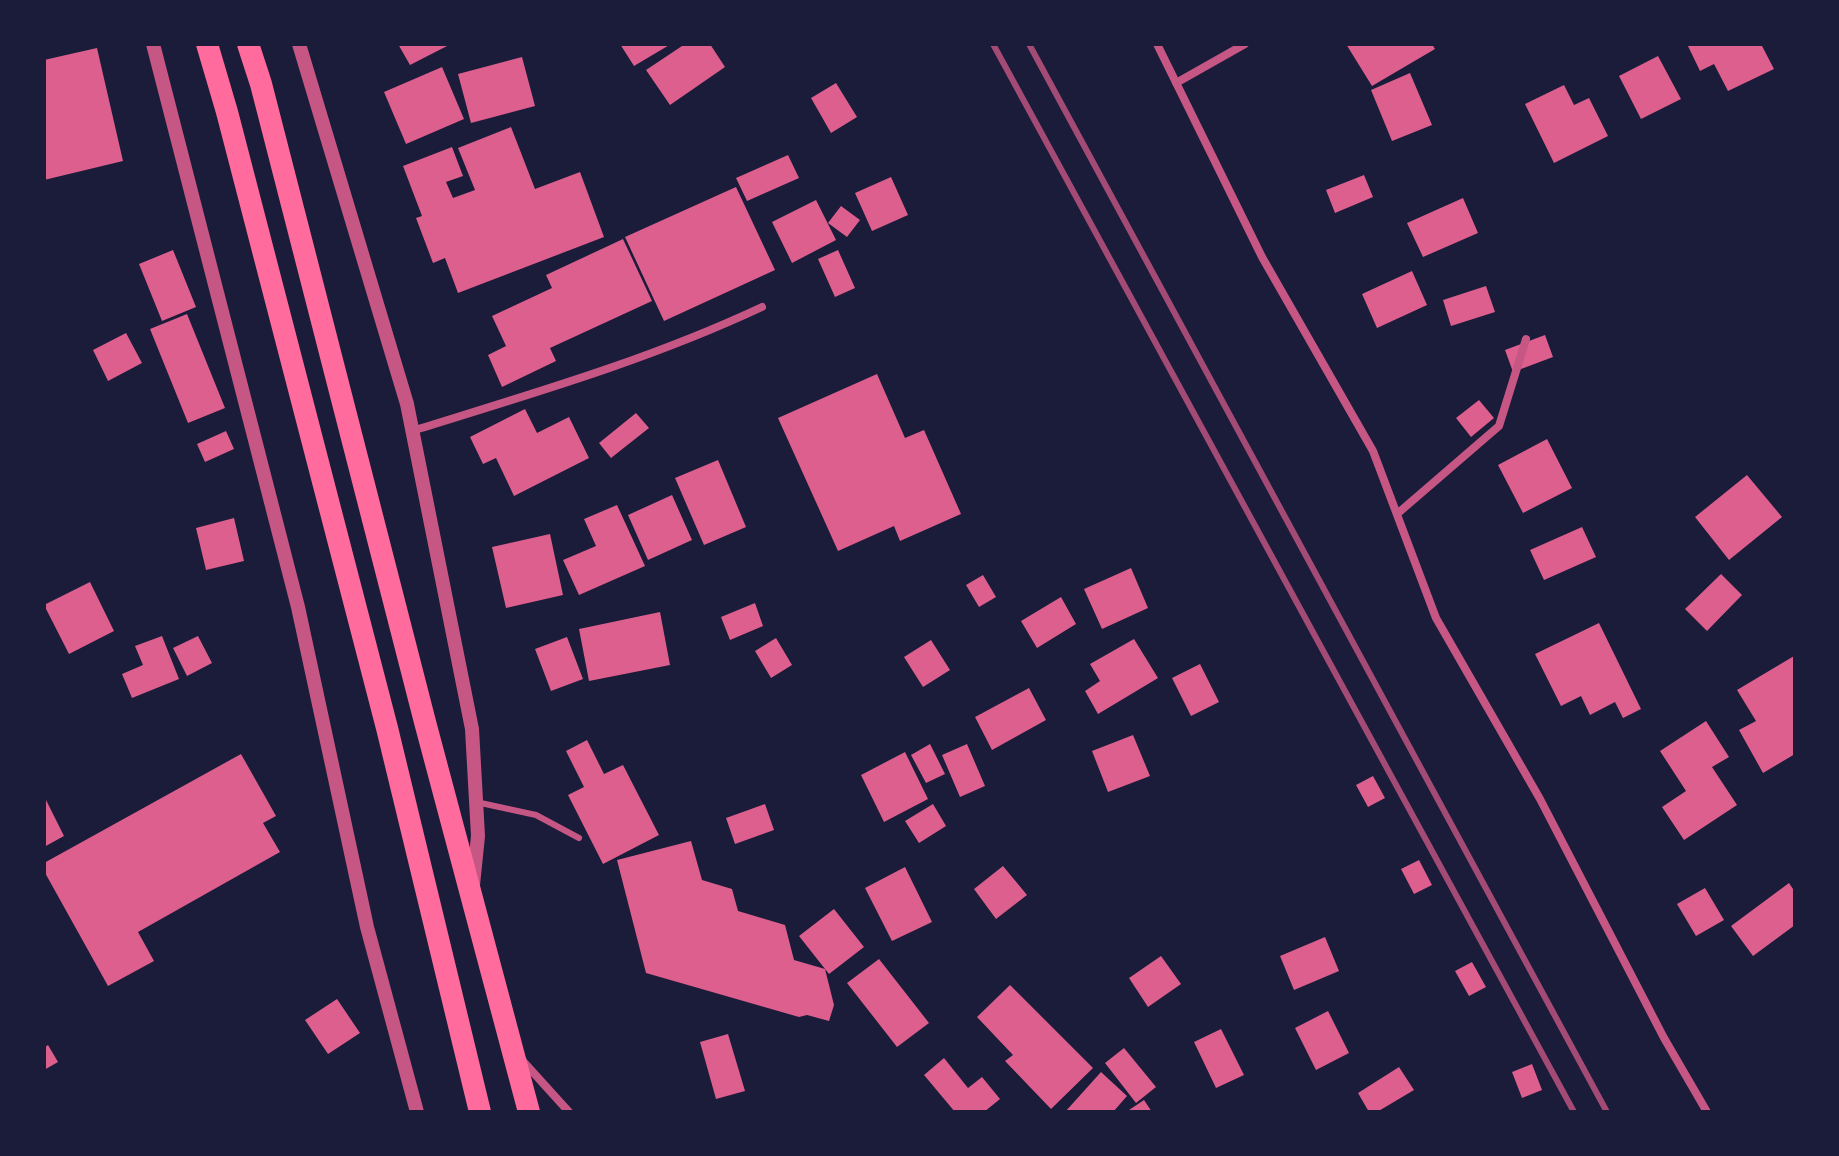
<!DOCTYPE html>
<style>
body{margin:0}
#map{position:relative;width:1839px;height:1156px;overflow:hidden;background:#1b1b3a;font-family:"Nunito Sans",sans-serif}
canvas{display:block}
.frame{position:absolute;inset:0;border:46px solid #1b1b3a;pointer-events:none}
</style>
<div id="map">
<canvas width="1839" height="1156"></canvas>
<div class="frame"></div>
</div>
<script>
const ctx = document.querySelector('canvas').getContext('2d');
ctx.lineJoin = 'round';
function fillPath(path, color) { ctx.fillStyle = color; ctx.fill(path, 'evenodd'); }
function stroke(path, color, width, dash) { ctx.strokeStyle = color; ctx.lineWidth = width; ctx.lineCap = dash ? 'butt' : 'round'; ctx.setLineDash(dash || []); ctx.stroke(path); }
fillPath(new Path2D(`
 M398 44H451L410 65Z
 M620 44H671L634 66Z
 M685 44H710L725 67 670 105 646 70Z
 M1346 44H1432L1435 49 1372 86Z
 M1687 44H1761L1774 69 1728 91 1714 64 1700 71Z
 M97 48 123 161 44 180V60Z
 M1658 56 1681 99 1641 119 1619 76Z
 M522 57 535 106 471 123 458 74Z
 M442 67 464 119 406 144 384 92Z
 M1410 73 1432 125 1392 141 1371 90Z
 M836 83 857 117 831 133 811 98Z
 M1564 85 1574 105 1589 98 1608 136 1554 163 1525 104Z
 M511 127 535 189 580 172 604 237 458 293 445 258 433 263 416 218 422 216 403 166 452 147 463 176 446 182 453 198 475 190 458 148Z
 M788 155 799 178 747 201 736 178Z
 M1364 175 1373 197 1335 213 1326 190Z
 M891 177 908 215 872 231 855 193Z
 M736 187 775 270 664 321 625 237Z
 M1463 198 1478 233 1423 257 1407 223Z
 M816 200 836 240 792 263 772 222Z
 M841 206 860 220 847 237 828 223Z
 M623 239 652 301 550 348 556 361 502 387 488 355 506 346 492 316 552 288 546 275Z
 M173 250 196 307 162 321 139 264Z
 M838 250 855 288 835 297 818 259Z
 M1412 271 1427 305 1377 328 1362 294Z
 M1486 286 1495 312 1451 326 1443 300Z
 M187 314 225 408 188 423 150 329Z
 M126 333 142 363 108 381 93 350Z
 M1545 335 1553 357 1513 372 1505 350Z
 M877 374 905 438 924 430 961 514 900 541 894 526 838 551 778 418Z
 M1479 400 1494 418 1471 437 1456 418Z
 M525 409 537 433 569 417 589 458 514 496 496 458 483 464 470 437Z
 M636 413 649 428 611 458 599 443Z
 M226 431 234 449 205 462 197 444Z
 M1547 439 1572 488 1523 513 1498 465Z
 M718 460 746 527 704 545 675 478Z
 M1747 475 1782 517 1729 560 1695 517Z
 M672 495 692 540 648 560 628 515Z
 M617 505 645 566 579 595 563 560 596 546 584 519Z
 M234 518 244 561 206 570 196 528Z
 M1582 527 1596 557 1544 580 1530 550Z
 M550 534 563 595 506 608 492 547Z
 M1131 568 1148 608 1102 629 1084 589Z
 M1721 574 1742 595 1707 631 1685 609Z
 M983 575 996 597 979 607 966 585Z
 M90 582 114 631 69 654 44 605Z
 M1061 597 1076 624 1037 648 1021 621Z
 M755 603 763 626 730 640 721 617Z
 M660 612 670 665 589 681 579 629Z
 M1599 623 1641 709 1623 718 1615 702 1590 715 1581 696 1561 706 1535 654Z
 M162 636 179 679 132 698 122 674 143 665 135 646Z
 M198 636 212 663 187 676 173 648Z
 M567 637 583 679 551 691 535 649Z
 M776 638 792 665 771 678 755 651Z
 M1134 639 1158 678 1098 714 1085 691 1100 681 1090 664Z
 M931 640 950 670 923 687 904 657Z
 M1794 656 1795 754 1763 773 1739 730 1756 721 1737 690Z
 M1200 664 1219 702 1191 716 1172 678Z
 M1029 688 1046 720 992 750 975 717Z
 M1706 721 1729 757 1712 767 1737 805 1684 840 1662 807 1686 791 1660 751Z
 M1133 735 1150 776 1108 792 1092 751Z
 M587 740 604 774 623 765 659 835 603 864 568 795 584 787 566 751Z
 M930 744 945 774 926 783 911 755Z
 M967 744 985 786 960 797 942 755Z
 M905 752 928 799 884 822 861 775Z
 M241 754 276 816 263 823 280 852 138 932 154 961 108 986 44 871V863Z
 M1373 776 1385 798 1368 807 1356 785Z
 M44 796 64 836 44 847Z
 M765 804 774 830 735 844 726 818Z
 M933 804 946 826 919 843 905 821Z
 M691 841 702 880 732 889 738 911 785 925 794 960 825 969 834 1005 829 1021 807 1015 799 1017 646 973 617 860Z
 M1419 860 1432 885 1414 894 1401 869Z
 M1003 866 1027 895 996 919 974 889Z
 M905 867 932 922 892 941 865 888Z
 M1789 883 1795 892V925L1753 956 1731 926Z
 M1705 888 1724 920 1696 936 1677 904Z
 M834 909 864 947 829 974 799 936Z
 M1325 937 1339 971 1294 990 1280 956Z
 M1161 956 1181 984 1148 1007 1129 978Z
 M879 959 929 1023 897 1047 847 983Z
 M1472 962 1486 987 1469 996 1455 971Z
 M1010 985 1093 1068 1051 1109 1005 1061 1013 1055 977 1017Z
 M337 999 360 1033 328 1054 305 1020Z
 M1328 1011 1349 1053 1316 1070 1295 1028Z
 M1221 1029 1244 1075 1216 1088 1194 1042Z
 M728 1034 745 1091 716 1099 700 1042Z
 M48 1045 58 1062 44 1070V1048Z
 M1124 1048 1156 1087 1136 1103 1105 1063Z
 M944 1058 968 1088 982 1077 1000 1099 984 1112H955L924 1075Z
 M1532 1064 1542 1090 1522 1098 1512 1072Z
 M1399 1067 1414 1090 1377 1112H1369L1358 1093Z
 M1101 1072 1127 1096 1113 1112H1065Z
 M1144 1100 1152 1112H1126Z`), '#dd5f8e');
stroke(new Path2D(`
 M476 802 536 815 579 838`), '#c65784', 6);
stroke(new Path2D(`
 M1157 44 1262 257 1373 451 1436 618 1540 799 1664 1038 1707 1112
 M1176 83 1245 44
 M412 431C531 394 649 360 762 307
 M1397 514 1499 426 1526 339
 M521 1059 569 1112`), '#c65784', 8);
stroke(new Path2D(`
 M153 44 298 607 367 927 417 1112
 M299 44 407 404 472 729 478 836 473 885`), '#c65784', 14);
stroke(new Path2D(`
 M207 44 227 112 387 728 480 1112
 M248 44 261 84 425 722 529 1112`), '#ff6b9d', 22);
stroke(new Path2D(`
 M993 44 1574 1112
 M1029 44 1607 1112`), '#a44b75', 6);
</script>
